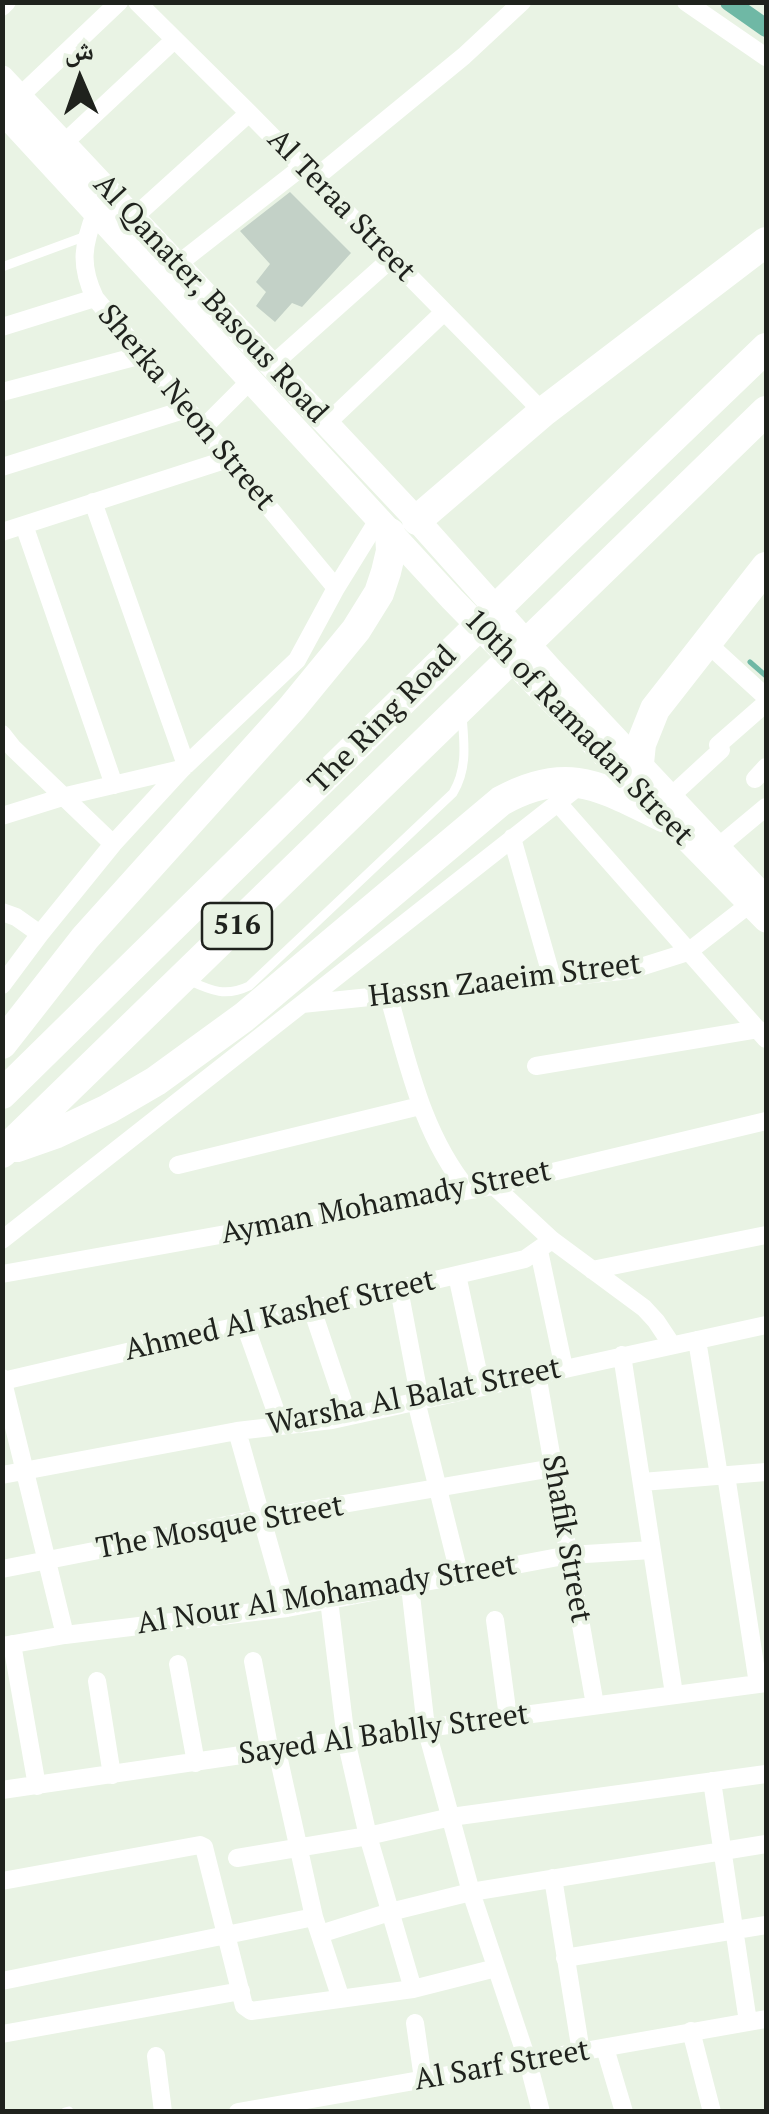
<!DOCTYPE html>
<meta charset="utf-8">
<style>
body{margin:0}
#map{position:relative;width:769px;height:2114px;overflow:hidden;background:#e9f3e4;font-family:"PT Serif","Noto Naskh Arabic",serif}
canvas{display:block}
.frame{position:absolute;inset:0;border:5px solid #1f221d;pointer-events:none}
.north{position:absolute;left:30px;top:30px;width:100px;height:100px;-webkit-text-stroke:8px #e9f3e4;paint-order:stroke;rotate:358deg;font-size:28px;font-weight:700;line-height:40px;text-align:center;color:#1f221d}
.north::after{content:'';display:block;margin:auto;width:35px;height:45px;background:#1f221d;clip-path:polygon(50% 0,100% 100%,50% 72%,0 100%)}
</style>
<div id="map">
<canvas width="769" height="2114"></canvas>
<div class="frame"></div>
<div class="north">ش</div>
</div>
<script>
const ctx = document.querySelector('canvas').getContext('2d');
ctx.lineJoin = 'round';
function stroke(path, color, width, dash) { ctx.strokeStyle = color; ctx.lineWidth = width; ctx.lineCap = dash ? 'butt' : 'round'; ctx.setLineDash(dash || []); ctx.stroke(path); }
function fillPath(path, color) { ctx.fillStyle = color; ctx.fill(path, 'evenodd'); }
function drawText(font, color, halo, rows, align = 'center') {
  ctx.font = font + ' "PT Serif",serif'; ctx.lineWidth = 8; ctx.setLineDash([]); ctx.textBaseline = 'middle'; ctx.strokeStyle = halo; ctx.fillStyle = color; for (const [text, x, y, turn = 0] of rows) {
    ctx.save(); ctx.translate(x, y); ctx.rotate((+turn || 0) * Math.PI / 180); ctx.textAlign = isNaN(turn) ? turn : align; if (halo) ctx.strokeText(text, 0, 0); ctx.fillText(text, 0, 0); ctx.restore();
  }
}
stroke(new Path2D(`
 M750 662 766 676`), '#6fb8a5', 5);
stroke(new Path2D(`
 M729 2 766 28`), '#6fb8a5', 18);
fillPath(new Path2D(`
 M290 192 351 253 302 307 292 303 275 322 256 306 266 292 256 282 270 264 240 231Z`), '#c3d1c7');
stroke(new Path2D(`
 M2 267 86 236
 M190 981C212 991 226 997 249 986L453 793C468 768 464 743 462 715
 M65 2112 69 2111`), '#fff', 9);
stroke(new Path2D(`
 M137 2 249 113 543 412
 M686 2 766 57
 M2 7 7 2
 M20 96 119 2
 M64 143 173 41
 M314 179 464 56 522 2
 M96 211C83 244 79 265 95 298L336 588
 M134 217 249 113
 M178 264 302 167
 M2 327 95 298
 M272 365 392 258
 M2 392 142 355
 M326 424 444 312
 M203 428 252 379
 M2 467 187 409
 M93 502 186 765
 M24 525 114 785
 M2 532 228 459
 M707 643 766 697
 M2 734 13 748 113 844
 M755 779 766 767
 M670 797 721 750 718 745 766 703
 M557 802 766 1039
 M2 816 66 796 181 769
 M512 838 552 978
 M718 847 766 807
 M2 912 16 917 40 934
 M2 985 40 934 113 844 182 769 297 660 336 588 378 520
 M388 994C408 1063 422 1134 468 1190
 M302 1004 631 970 688 952 751 903
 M536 1066 758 1029
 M178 1165 420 1106
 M494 1186 552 1240 644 1308 656 1321 672 1345
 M2 1240 583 783
 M539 1251 564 1368
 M592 1270 766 1235
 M2 1274 494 1186 766 1121
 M457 1275 481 1386
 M399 1289 420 1400
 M312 1309 348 1416
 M245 1325 281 1426
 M697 1340 719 1476
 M622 1355 674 1694
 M537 1374 595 1705
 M2 1378 65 1635
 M3 1381 525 1259 552 1240
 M416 1401 460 1577
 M237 1431 287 1608
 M2 1475 237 1431 332 1420 766 1325
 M726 1475 758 1684
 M642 1482 766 1472
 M2 1569 262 1518 553 1468
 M410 1586 426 1728 471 1892 528 2062 541 2112
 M329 1600 346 1740 368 1836 413 1989
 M495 1620 508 1717
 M12 1644 37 1786
 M2 1646 65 1635 287 1608 569 1555 652 1550
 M253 1661 270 1752
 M178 1664 196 1763
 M97 1681 112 1775
 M277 1751 314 1917 341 1999
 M712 1781 748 2022
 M2 1790 426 1728 766 1683
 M237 1858 368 1836 451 1817 766 1774
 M553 1878 581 2052
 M2 1881 200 1845 204 1847 244 2006 251 2011 413 1989 496 1968
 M320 1934 390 1912 471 1892 766 1844
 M565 1958 766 1925
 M2 1981 314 1917
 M415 2023 423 2079
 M691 2031 712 2112
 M2 2034 241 1991
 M605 2048 624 2112
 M156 2056 163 2112
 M238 2112 766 2019`), '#fff', 18);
stroke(new Path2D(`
 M2 78 417 520 551 670 766 899
 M2 111 452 599 766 920`), '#fff', 25);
stroke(new Path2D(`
 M417 520 543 412 766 242
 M639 763 641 744 655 709 766 567
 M2 1044 85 938 292 708 356 630 379 593 386 572 391 551 390 533
 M2 1094 555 551 766 348
 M17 1147 57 1133 108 1109 156 1081 244 1017 501 801C568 764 601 787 663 817
 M2 1153 766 411`), '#fff', 30);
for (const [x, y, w] of [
 [237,926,70]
]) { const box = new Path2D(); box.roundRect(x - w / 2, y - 23, w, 46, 8); ctx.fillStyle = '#e9f3e4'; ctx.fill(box); stroke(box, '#1f221d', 2.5); }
drawText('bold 28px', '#1f221d', null, [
 ["516",237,926]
]);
drawText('30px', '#1f221d', '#e9f3e4', [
 ["Al Teraa Street",341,206,46],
 ["Al Qanater, Basous Road",210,299,47],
 ["Sherka Neon Street",186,408,50],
 ["The Ring Road",383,720,-45],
 ["10th of Ramadan Street",578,728,46],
 ["Hassn Zaaeim Street",505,981,-7],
 ["Ayman Mohamady Street",386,1203,-11],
 ["Ahmed Al Kashef Street",280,1316,-13],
 ["Warsha Al Balat Street",414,1397,-11],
 ["The Mosque Street",220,1528,-10],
 ["Shafik Street",566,1539,80],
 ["Al Nour Al Mohamady Street",327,1595,-9],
 ["Sayed Al Bablly Street",384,1735,-8],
 ["Al Sarf Street",502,2066,-10]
]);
</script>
